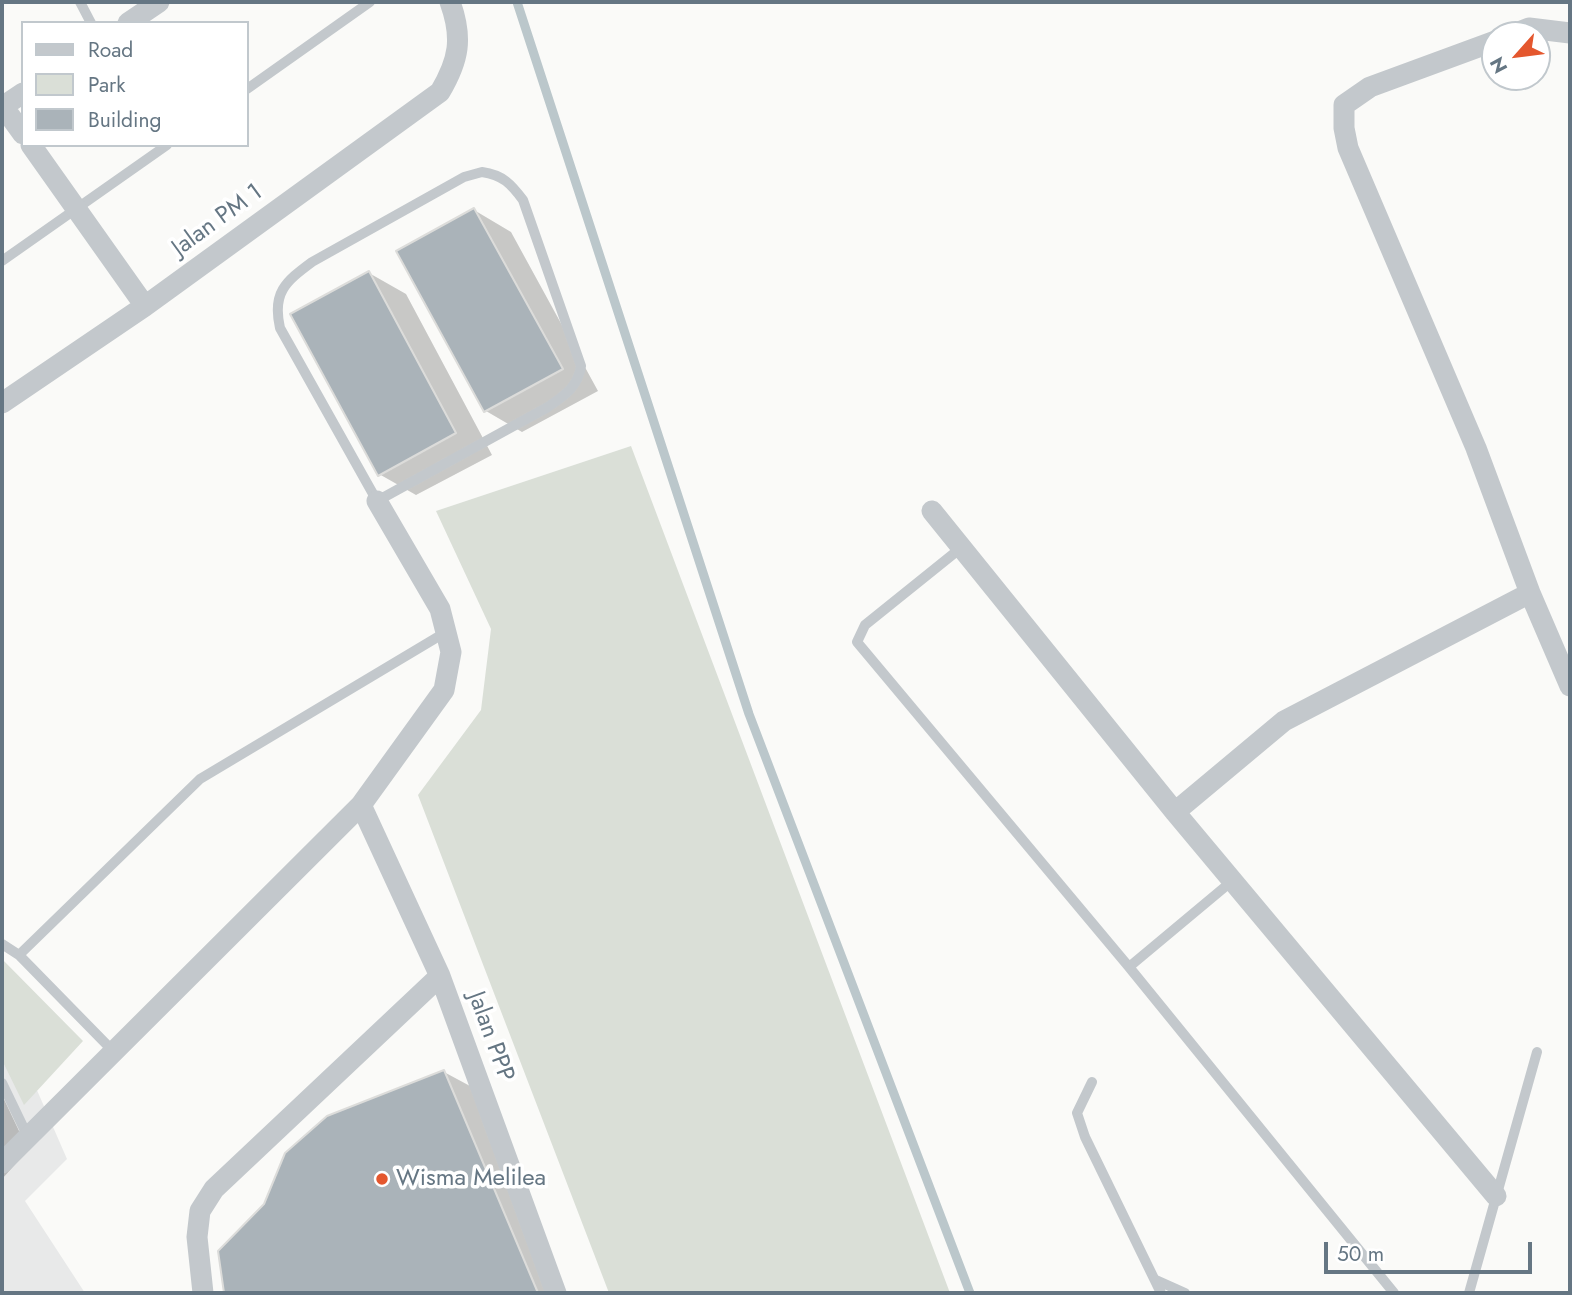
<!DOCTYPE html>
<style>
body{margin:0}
#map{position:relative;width:1572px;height:1295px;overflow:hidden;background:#fafaf8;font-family:Jost,sans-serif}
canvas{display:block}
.frame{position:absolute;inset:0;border:4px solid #657683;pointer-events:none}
.legend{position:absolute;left:21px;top:21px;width:228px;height:126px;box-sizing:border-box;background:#fff;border:2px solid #c1c8cd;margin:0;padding:9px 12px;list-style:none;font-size:21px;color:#657683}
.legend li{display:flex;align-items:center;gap:14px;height:35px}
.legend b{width:35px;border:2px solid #c1c8cd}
.north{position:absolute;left:1481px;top:21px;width:70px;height:70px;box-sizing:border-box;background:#fff;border:2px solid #c1c8cd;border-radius:50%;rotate:242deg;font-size:19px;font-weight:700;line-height:28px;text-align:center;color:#657683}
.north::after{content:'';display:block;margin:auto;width:24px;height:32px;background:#e4572e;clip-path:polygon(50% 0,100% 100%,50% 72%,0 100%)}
.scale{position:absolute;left:1324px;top:1242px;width:208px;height:32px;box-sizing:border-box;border:4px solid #657683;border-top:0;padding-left:9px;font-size:21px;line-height:24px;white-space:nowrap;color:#657683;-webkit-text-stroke:5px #fff;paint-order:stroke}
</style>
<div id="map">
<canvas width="1572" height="1295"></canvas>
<div class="frame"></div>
<ul class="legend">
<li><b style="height:9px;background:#c3c8cc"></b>Road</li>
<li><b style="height:19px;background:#dadfd7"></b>Park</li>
<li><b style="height:19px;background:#aab3b9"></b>Building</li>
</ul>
<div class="north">N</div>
<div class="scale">50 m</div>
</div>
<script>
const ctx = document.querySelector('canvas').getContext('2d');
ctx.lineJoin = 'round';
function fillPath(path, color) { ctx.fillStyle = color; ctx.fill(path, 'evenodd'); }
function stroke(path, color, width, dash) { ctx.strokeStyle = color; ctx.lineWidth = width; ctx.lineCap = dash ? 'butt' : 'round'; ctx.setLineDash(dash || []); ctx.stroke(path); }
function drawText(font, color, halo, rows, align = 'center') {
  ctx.font = font + ' Jost,sans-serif'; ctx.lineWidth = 7; ctx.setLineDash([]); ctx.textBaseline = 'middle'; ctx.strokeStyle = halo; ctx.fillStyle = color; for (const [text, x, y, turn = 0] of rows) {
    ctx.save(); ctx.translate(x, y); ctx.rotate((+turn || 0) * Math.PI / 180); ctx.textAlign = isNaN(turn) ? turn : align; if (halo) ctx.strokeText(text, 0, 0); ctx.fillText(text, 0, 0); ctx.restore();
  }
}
fillPath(new Path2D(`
 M2 1010 67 1159 25 1201 85 1293H2Z`), '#e8e9e9');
fillPath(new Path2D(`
 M631 446 950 1293H609L418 795 481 710 491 629 436 511Z
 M2 959 83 1041 24 1105 2 1060Z`), '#dadfd7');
fillPath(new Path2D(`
 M474 210 511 232 598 391 522 432 486 411Z
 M369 273 406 294 492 455 416 495 379 474Z
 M444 1072 470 1086 557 1293H226L220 1251Z
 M2 1095 28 1150 2 1179Z`), '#0003');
stroke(new Path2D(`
 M517 2 749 714 970 1293`), '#bbc7cb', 9);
const building = new Path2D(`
 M474 208 563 369 484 412 396 251Z
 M369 271 456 433 378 476 290 314Z
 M444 1070 538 1293H224L218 1251 264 1204 285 1153 327 1116Z`);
fillPath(building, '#aab3b9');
stroke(building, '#dcdcda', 2);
stroke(new Path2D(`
 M80 2 91 23
 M247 89 370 2
 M482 172C503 175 511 184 523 200L581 366C578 387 564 396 548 407L377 501 280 328C272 293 285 282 312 262L464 177Z
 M2 261 167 145
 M962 547 865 625 857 642 1129 967
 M1232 881 1129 967 1394 1293
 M2 944 19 955 112 1050
 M19 955 200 779 446 632
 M1092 1082 1077 1113 1085 1137 1161 1293
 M2 1083 28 1137
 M1156 1280 1185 1293
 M1469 1293 1537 1052`), '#c3c8cc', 10);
stroke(new Path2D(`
 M128 23 159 2
 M1511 35 1529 28 1570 33
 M1495 41 1370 87 1344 105V128L1348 148 1476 448 1530 593 1570 686
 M2 105 23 134
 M2 107 23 93
 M31 145 145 306
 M2 403 145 306 440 92C459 60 463 38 450 2
 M932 511 1175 812 1496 1196
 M361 805 440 976 556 1293
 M1175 812 1284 721 1530 593
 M2 1163 361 805 444 690 451 652 440 609 377 501
 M203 1293 197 1237 200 1211 214 1189 440 976`), '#c3c8cc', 21);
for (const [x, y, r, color] of [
 [382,1179,7,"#e4572e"]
]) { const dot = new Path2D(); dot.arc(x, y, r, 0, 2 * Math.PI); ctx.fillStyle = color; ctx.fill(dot); stroke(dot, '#fff', 2.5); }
drawText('24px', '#657683', '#fff', [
 ["Jalan PM 1",218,221,-36],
 ["Jalan PPP",490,1037,70]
]);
drawText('24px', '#657683', '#fff', [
 ["Wisma Melilea",396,1179]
], 'left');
</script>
